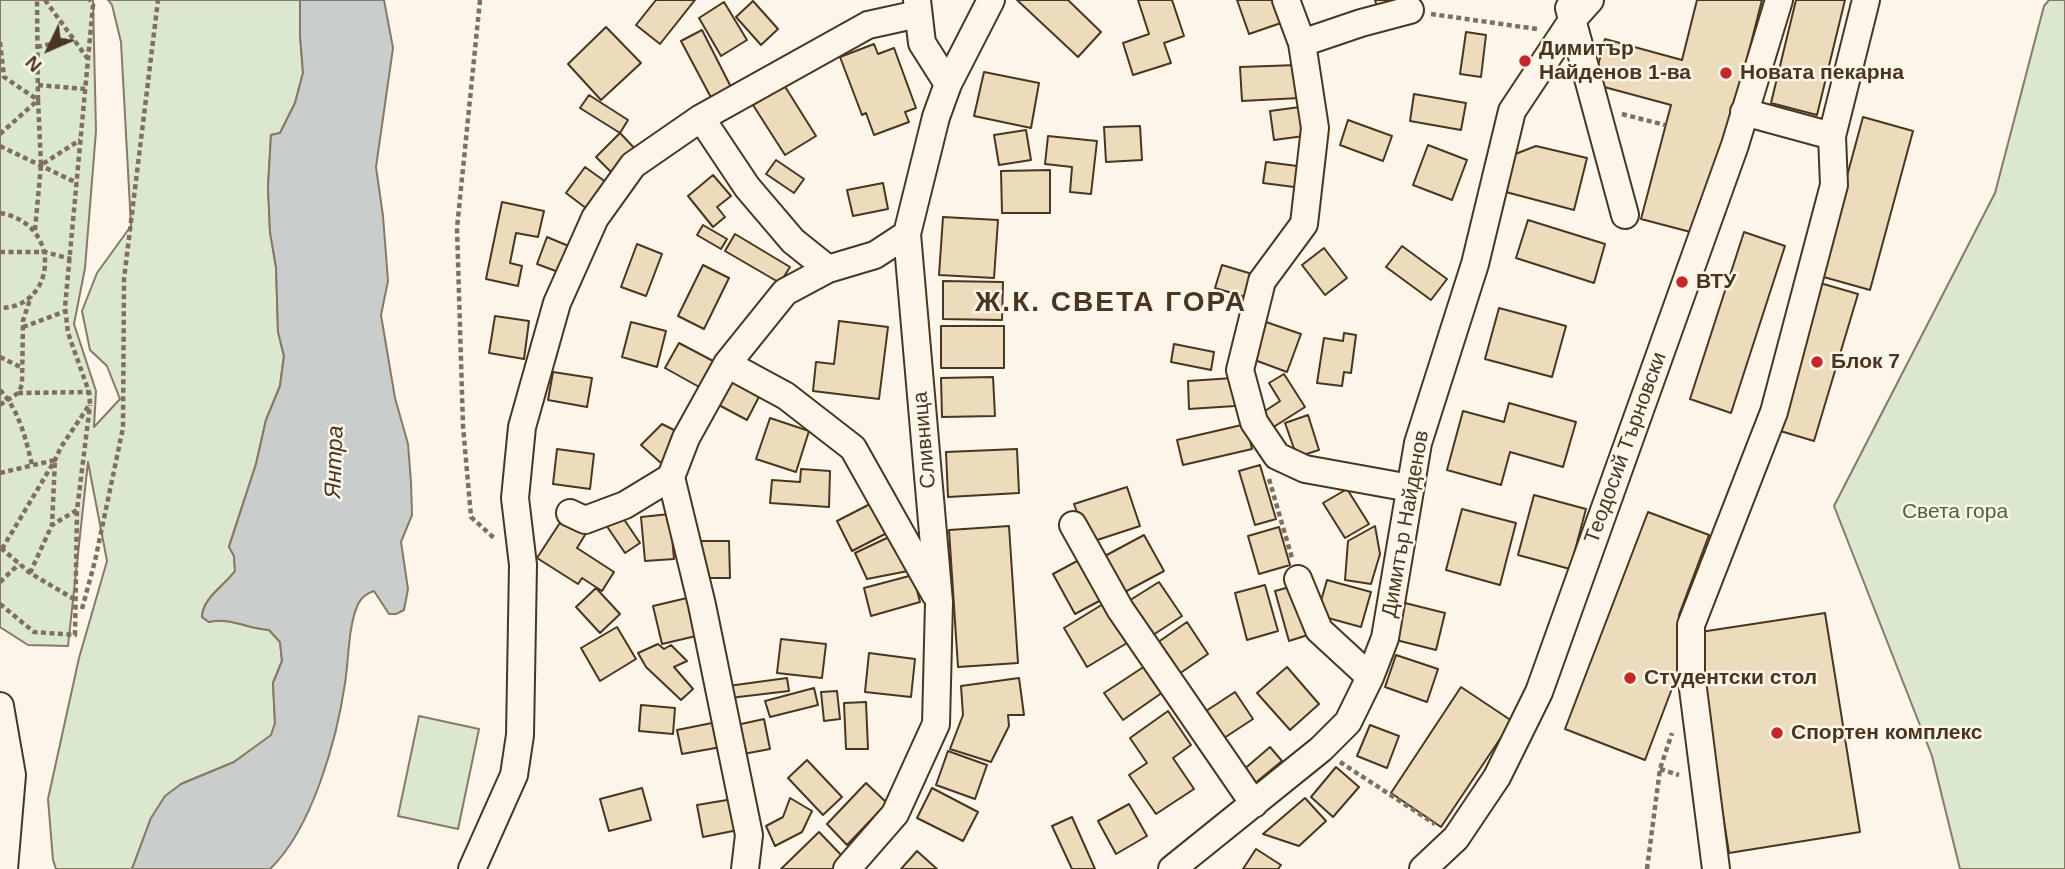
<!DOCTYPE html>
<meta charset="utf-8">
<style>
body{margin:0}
#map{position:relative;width:2065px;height:869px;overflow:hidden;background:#fbf6e9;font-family:Helvetica,sans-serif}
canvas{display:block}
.north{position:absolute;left:14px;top:14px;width:70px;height:70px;-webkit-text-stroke:5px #fbf6e9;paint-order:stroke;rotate:226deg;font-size:19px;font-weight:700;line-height:28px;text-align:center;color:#4a3520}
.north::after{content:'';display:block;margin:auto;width:24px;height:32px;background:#4a3520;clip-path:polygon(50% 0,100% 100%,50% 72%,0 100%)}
</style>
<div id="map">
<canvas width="2065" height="869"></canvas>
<div class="north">N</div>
</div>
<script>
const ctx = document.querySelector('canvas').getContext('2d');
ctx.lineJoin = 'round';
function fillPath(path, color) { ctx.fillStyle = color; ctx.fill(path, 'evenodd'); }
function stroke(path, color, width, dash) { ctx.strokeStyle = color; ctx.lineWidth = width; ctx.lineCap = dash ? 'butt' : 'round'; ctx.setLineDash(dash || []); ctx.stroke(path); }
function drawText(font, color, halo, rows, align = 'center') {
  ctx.font = font + ' Helvetica,sans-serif'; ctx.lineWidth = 5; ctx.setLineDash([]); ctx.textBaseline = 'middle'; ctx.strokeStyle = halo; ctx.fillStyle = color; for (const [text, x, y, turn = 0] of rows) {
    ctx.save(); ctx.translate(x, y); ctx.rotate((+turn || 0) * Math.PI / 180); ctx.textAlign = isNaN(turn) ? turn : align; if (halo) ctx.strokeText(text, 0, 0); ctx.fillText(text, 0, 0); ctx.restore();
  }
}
const green = new Path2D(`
 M0 0H93L96 131 85 268 74 324 96 391 94 427 120 399 107 366 90 350 82 311 97 273 131 226 121 42 112 5 108 0H300V35L303 73 295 103 280 133 271 135 268 187 270 232 276 267 278 332 284 356 280 386 266 420 256 464 229 546 234 556 235 571C224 586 202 598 202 617L209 622C230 617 248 629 269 630L280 642 282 661 273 683 275 724 271 736 234 762 181 784 151 818 132 869H56L53 860 48 799 79 658 107 561 88 462 68 646 28 645 0 627Z
 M2049 0H2065V869H1960L1932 756 1834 506 1995 193 2044 6Z
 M419 716 479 729 458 829 398 816Z`);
fillPath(green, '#dce7d0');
stroke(green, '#887966', 2);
const water = new Path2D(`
 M300 0H384L393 48 376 167 383 216 388 281 381 315 395 398 408 444 411 482 412 515 401 542 408 589 404 610 396 614H389L374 591C367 593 362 597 358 604 348 627 349 658 345 683 337 739 312 829 270 869H132L151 818 165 796 181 784 234 762 271 735 275 723 273 683 282 661 280 642 269 630C248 629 230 617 209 622L202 617C203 598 224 586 235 571L234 556 229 547 256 464 266 420 280 386 284 356 278 332 276 267 270 232 268 187 271 135 280 133 295 103 303 73 300 35Z`);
fillPath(water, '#c9cecd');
stroke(water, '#887966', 2);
const building = new Path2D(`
 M656 0H695L660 44 636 25Z
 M1017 0H1068L1101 32 1078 57Z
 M1138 0H1172L1184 36 1164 43 1171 63 1133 75 1123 43 1149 34Z
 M1237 0H1272L1281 23 1249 34Z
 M1375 0H1413L1377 7Z
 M1697 0H1762L1702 235 1641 219 1671 105 1593 84 1605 39 1682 60Z
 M1796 0H1845L1817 115 1771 103Z
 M753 1 778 29 761 45 736 17Z
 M724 2 747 40 721 56 699 18Z
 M606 27 641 63 601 100 568 64Z
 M702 30 735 95 715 105 681 41Z
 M1466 32 1486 35 1481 77 1460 74Z
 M874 44 878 54 894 48 916 108 905 112 909 122 874 135 866 113 862 115 840 57Z
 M1298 65 1299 98 1242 101 1240 67Z
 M984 72 1039 83 1031 128 974 116Z
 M784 85 816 136 785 155 753 105Z
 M1414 94 1466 103 1461 130 1410 121Z
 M589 95 628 120 620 133 580 108Z
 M1300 107 1304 136 1274 140 1270 111Z
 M1863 117 1913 131 1870 290 1820 276Z
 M1348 120 1392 136 1383 161 1340 145Z
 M1140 126 1142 160 1106 162 1104 127Z
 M1026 130 1031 160 999 165 994 135Z
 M620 133 638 152 614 175 596 157Z
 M1048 136 1097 141 1091 194 1070 192 1072 167 1045 164Z
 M1428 145 1467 160 1452 200 1413 185Z
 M1536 146 1587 158 1574 210 1502 191 1510 156Z
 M776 160 804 179 794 193 766 174Z
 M1266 162 1305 167 1302 188 1263 183Z
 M585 167 610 185 591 212 566 193Z
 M1050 170V213H1002L1001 171Z
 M713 175 731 196 717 207 725 217 713 227 688 196Z
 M883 183 888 209 853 216 847 190Z
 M502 202 544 211 538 237 516 233 510 263 522 266 518 286 486 279Z
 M943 217 998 220 994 278 939 275Z
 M1528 220 1605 244 1594 283 1516 258Z
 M703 225 727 239 721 249 697 235Z
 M1744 232 1785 246 1731 413 1690 399Z
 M735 234 790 267 780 283 725 251Z
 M547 237 571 247 561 273 537 264Z
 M637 244 662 254 646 296 621 287Z
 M1402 246 1447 279 1431 300 1386 267Z
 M1324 248 1347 278 1325 295 1302 265Z
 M703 265 729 278 704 329 678 316Z
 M1222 265 1259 276 1252 299 1215 288Z
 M943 281 1003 282 1002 320 943 319Z
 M1820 283 1858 294 1814 441 1777 430Z
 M1499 308 1566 326 1552 377 1485 359Z
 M495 316 529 321 524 359 489 353Z
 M839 321 888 327 879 399 813 391 816 362 834 364Z
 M631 322 666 331 657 367 622 357Z
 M1266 322 1301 334 1287 372 1252 359Z
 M941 326H1004V368H941Z
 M1344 333 1356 335 1351 373 1344 372 1342 386 1317 383 1324 338 1343 341Z
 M679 343 715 362 701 388 665 368Z
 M1174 344 1214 352 1211 370 1171 362Z
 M553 372 592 378 587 407 548 400Z
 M1284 374 1305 407 1272 428 1262 413 1280 401 1269 383Z
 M730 376 761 393 747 420 715 403Z
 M993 377 995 416 942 417 941 378Z
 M1233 378 1235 406 1189 409 1188 381Z
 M1509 403 1576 422 1563 467 1510 452 1501 485 1447 470 1463 411 1504 422Z
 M1308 415 1319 450 1297 457 1285 423Z
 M770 418 809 431 796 472 756 459Z
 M662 424 682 434 674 452 662 464 641 445Z
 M1246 424 1252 449 1183 465 1177 440Z
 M557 449 594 454 590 489 553 484Z
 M1017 449 1019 493 948 497 946 452Z
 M1260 465 1276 519 1255 525 1239 471Z
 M801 469 830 471 829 507 770 503 772 480 800 482Z
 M1127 487 1140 526 1088 543 1074 504Z
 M1347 489 1369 524 1345 538 1323 503Z
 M1534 495 1586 509 1570 569 1518 555Z
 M872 503 887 533 852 551 837 521Z
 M1462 509 1516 523 1500 585 1446 570Z
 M619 512 640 543 625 553 604 522Z
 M1648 512 1709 535 1679 615 1685 654 1645 760 1565 729Z
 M670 514 674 559 645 561 641 517Z
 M565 515 588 530 577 548 614 572 602 591 582 578 578 584 537 558Z
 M1009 526 1018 663 958 667 949 530Z
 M1375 526 1380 554 1371 584 1345 580 1348 541Z
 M1279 527 1290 565 1259 574 1248 536Z
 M1144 535 1164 571 1123 593 1103 557Z
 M889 537 908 571 867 579 855 553Z
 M698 541H729L730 578H698Z
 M1079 560 1101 600 1075 614 1053 574Z
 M913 575 920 602 871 616 864 588Z
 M1327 580 1371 592 1361 627 1317 615Z
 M1159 582 1182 616 1150 637 1127 602Z
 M1265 585 1278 631 1247 640 1235 593Z
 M1297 585 1311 634 1289 641 1275 591Z
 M596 588 620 614 600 633 576 607Z
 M687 598 696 636 662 644 653 606Z
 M1405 603 1445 613 1436 650 1396 640Z
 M1103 604 1127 643 1087 667 1064 628Z
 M1825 613 1860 832 1729 853 1694 633Z
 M1187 622 1208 654 1176 676 1154 645Z
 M617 627 636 659 600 681 581 648Z
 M781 639 826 644 822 678 777 673Z
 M658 644 664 649 671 645 687 661 674 667 693 689 681 700 646 667 638 653Z
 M869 653 915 659 911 697 865 692Z
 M1396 655 1438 669 1427 702 1385 687Z
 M1145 666 1163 692 1123 720 1104 693Z
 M1287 667 1319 704 1290 730 1257 693Z
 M787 678 789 691 730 698 728 686Z
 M1019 678 1024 715H1008L1009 726 991 762 950 749 963 715 961 686Z
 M1461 687 1512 721 1441 827 1391 793Z
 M814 688 818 705 770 717 765 701Z
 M837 691 840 719 824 721 821 692Z
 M1235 692 1253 719 1221 740 1203 713Z
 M866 702 868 749H846L844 703Z
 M641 705 675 708 673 734 639 731Z
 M1168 711 1191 745 1173 758 1194 789 1156 814 1129 775 1147 763 1130 738Z
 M764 719 770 749 738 755 732 726Z
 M717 722 721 747 682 754 677 730Z
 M1370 725 1399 736 1387 768 1357 756Z
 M1270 747 1282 761 1254 784 1242 771Z
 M948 751 987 765 975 799 936 785Z
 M807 760 842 797 823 815 788 778Z
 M1336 767 1359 787 1333 817 1311 797Z
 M866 783 887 803 847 845 827 824Z
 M642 788 651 820 609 831 600 799Z
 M932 788 978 812 963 841 917 818Z
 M790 798 812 811 802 832 775 846 766 826 783 817Z
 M1305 798 1326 821 1299 846 1263 834Z
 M733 799 738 830 703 837 697 805Z
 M1129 804 1147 836 1116 854 1098 821Z
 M1072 817 1095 869H1072L1052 826Z
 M819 832 846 860 837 869H781Z
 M1256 849 1281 865 1278 869H1243Z
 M917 851 937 869H901Z`);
fillPath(building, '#ecdcbc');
stroke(building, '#4a3520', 2);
const minor = new Path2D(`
 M917 0 922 43 948 84
 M1286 0 1302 43 1315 128 1304 224 1262 281 1240 370 1254 422 1277 456 1305 469 1410 488
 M1569 8 1625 215
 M1302 43 1361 23 1410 10
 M1744 112 1832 136 1866 0
 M701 118 747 187 793 241 828 269
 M727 364 786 396 853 448 935 594
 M570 513 585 520 625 505 671 477
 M1073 525 1120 609 1254 804
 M1298 579 1319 630 1370 677
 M0 706 12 775 4 869
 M472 869 514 775 520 735 523 565 515 498 522 427 557 303 595 218 633 165 701 118 868 25 918 14
 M745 869 749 835 702 605 671 477 686 438 727 364 785 292 828 269 875 255 907 234
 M847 869 895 814 936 724 939 602 907 234 936 117 948 84 991 0
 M1172 869 1321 749 1348 722 1370 677 1385 638 1418 443 1475 264 1512 111 1573 19 1590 0
 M1423 869 1456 838 1497 777 1539 692 1735 145 1779 0
 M1716 869 1691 673V625L1774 412 1834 185 1832 136`);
stroke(minor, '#4a3520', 30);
stroke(new Path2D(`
 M45 0 88 59
 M480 0 457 228 463 426 471 517 494 538
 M1431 14 1537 29
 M0 42 4 77 38 100 41 165
 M37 47 73 39
 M38 85 85 89
 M1622 114 1665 125
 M0 134 38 100 37 0
 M0 146 77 183
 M0 213C64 224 56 308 0 308
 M35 230 41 165 80 140
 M0 252H45L71 259
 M23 327 66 311
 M0 357 22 368
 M0 390C19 410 26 439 32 465
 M18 393 89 392
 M0 405 18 393 22 385 23 321 31 296
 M0 473 55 460 52 525
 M1269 479 1292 558
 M1 548 30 573 74 599
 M2 549 55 460 61 447 90 404 89 392 68 333 65 307 93 5 90 0
 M30 573 52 525 77 510 90 405
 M0 582 19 564
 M0 604 34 632 75 635 77 510
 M82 609 95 561 123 428 124 279 158 0
 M1340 762 1435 824
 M1660 769 1679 775
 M1647 869 1660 769 1672 733`), '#7f6f5c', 4.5, [5, 3.5]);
stroke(minor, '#fbf6e9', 26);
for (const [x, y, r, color] of [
 [1525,61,7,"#c62828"],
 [1726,73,7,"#c62828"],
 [1682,282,7,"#c62828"],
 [1817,362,7,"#c62828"],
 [1630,678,7,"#c62828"],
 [1777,733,7,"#c62828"]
]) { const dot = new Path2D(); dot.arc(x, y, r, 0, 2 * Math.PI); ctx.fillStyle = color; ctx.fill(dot); stroke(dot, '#fbf6e9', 2.5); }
drawText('bold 21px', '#4a3520', '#fbf6e9', [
 ["Димитър",1539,49],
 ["Найденов 1-ва",1539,73],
 ["Новата пекарна",1740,73],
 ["ВТУ",1696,282],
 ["Блок 7",1831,362],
 ["Студентски стол",1644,678],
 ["Спортен комплекс",1791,733]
], 'left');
drawText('21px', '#4a3520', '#fbf6e9', [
 ["Сливница",925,440,-95],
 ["Теодосий Търновски",1626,448,-70],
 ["Димитър Найденов",1406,524,-80]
]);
drawText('21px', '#436837', '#fbf6e9', [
 ["Света гора",1955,512]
]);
drawText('italic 23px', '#4a3520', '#fbf6e9', [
 ["Янтра",335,462,-88]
]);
ctx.letterSpacing = '2px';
drawText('bold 28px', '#4a3520', '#fbf6e9', [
 ["Ж.К. СВЕТА ГОРА",1111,303]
]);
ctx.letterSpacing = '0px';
</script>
